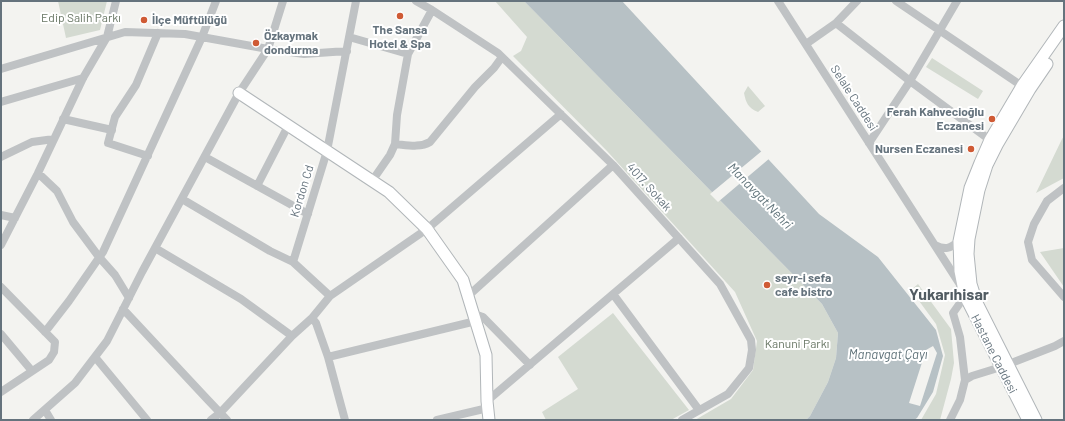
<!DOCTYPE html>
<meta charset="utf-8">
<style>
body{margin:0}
#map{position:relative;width:1065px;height:421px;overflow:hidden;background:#f3f3f0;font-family:Barlow,sans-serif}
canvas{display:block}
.frame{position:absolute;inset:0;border:2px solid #65737d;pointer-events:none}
</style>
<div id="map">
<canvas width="1065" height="421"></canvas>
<div class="frame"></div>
</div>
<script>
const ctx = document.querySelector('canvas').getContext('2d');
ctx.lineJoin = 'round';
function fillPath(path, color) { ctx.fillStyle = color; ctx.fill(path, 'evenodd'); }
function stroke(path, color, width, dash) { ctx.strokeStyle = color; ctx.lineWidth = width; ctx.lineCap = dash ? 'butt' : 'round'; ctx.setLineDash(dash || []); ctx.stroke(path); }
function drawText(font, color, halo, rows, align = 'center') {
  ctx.font = font + ' Barlow,sans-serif'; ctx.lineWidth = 4; ctx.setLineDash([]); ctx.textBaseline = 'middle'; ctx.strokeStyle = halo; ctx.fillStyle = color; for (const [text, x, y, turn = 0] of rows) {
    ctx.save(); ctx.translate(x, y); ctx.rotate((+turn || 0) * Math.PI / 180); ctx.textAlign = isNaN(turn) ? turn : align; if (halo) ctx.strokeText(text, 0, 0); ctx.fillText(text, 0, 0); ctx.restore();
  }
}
fillPath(new Path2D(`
 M58 1H107L100 30 66 38Z
 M495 1H524L822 304 838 333 836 358 828 382 810 416 806 420H695L731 399 753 370 757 341 735 292 607 151 513 56 521 51 527 37Z
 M932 58 983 91 978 99 926 67Z
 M748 86 765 106 758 112C748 108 746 103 744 93Z
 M1064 136V178L1036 193 1062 139Z
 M1064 248V287L1040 252Z
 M918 284 951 329 954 363 951 379 940 420H921L936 394 945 355 936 324 911 290Z
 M613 313 689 410 671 420H546L542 412 578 389 558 357Z`), '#d4dad1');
fillPath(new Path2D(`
 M524 1H622L819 214 878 257 936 330 943 356 933 392 917 418 914 420H806L810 416 828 382 836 358 838 333 822 304Z`), '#b7c1c5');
fillPath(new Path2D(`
 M763 150 770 158 718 202 710 194Z
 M933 346 937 353 920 406 909 403 926 350Z`), '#f3f3f0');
const secondary = new Path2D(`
 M239 93 389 192 427 229 463 280 486 355 487 401 489 420
 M1028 420 965 296 960 271 959 241 970 188 980 163 990 140 1022 86 1064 26
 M1036 420 977 303 971 284 968 254 969 239 979 190 987 165 997 145 1030 89 1047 64`);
stroke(secondary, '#b1b6b9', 13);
stroke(new Path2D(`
 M416 1 432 10 498 53 613 165 720 284 751 340 752 350 749 368 728 394 682 420
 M778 1 961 286
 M896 1 1022 86
 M836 23 910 81 990 140
 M349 37 408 54 432 10
 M806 44 836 23 857 1
 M1 69 125 32 185 34 268 49 304 54 347 51
 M1 102 83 78
 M63 119 112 130
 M869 143 910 81 957 1
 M395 144C407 145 420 148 430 142L475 87 494 68 502 57
 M148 156 108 143 115 117 136 85 158 33
 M1 157 32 142 54 139
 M205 157 308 214
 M38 173 57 191 73 222 99 257 115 275 129 298
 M372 181 390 155 395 144 397 115 408 54
 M257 186 288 126
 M1064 188 1047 201 1034 224 1028 242 1032 260 1064 297
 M182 199 270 251 293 262 327 151 356 1
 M1 215 15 218
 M1 245 38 173 83 78 107 37 116 1
 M935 245C945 250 950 249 959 241
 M155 248 241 299 292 336
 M293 262 330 296
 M1 287 55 342 54 352 49 360 1 392
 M613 294 699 410
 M468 296 613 165
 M123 309 207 399 227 420
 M474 314 483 317 530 365
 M312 318 316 323 328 357 345 420
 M45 332 69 301 103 252 202 37 216 1
 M1 334 32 371
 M95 357 147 420
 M328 357 476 321
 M965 380 960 337 953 313 965 296
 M487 401 679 238
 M45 410 51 420
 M33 420 75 383 107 341 142 272 239 93 268 49 283 1
 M211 420 220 413 292 336 312 318 330 296 427 229 561 114
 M437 420 488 408
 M950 420 960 400 965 380 972 376 1001 367 1055 346 1064 341`), '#bfc2c4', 8);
stroke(secondary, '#fff', 11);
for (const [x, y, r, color] of [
 [400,16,4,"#cf5a34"],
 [144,20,4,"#cf5a34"],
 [256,43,4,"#cf5a34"],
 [992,119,4,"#cf5a34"],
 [971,149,4,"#cf5a34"],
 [767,285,4,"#cf5a34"]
]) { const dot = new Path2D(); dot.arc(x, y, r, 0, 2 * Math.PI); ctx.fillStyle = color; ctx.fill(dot); stroke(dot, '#fff', 1.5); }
drawText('12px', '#677563', '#fff', [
 ["Edip Salih Parkı",81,18],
 ["Kanuni Parkı",797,344]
]);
drawText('bold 12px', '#65737d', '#fff', [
 ["İlçe Müftülüğü",152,20],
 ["The Sansa",400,30,"center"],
 ["Hotel & Spa",400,44,"center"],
 ["Özkaymak",264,36],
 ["dondurma",264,50],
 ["Ferah Kahvecioğlu",984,112,"right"],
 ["Eczanesi",984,126,"right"],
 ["Nursen Eczanesi",963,149,"right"],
 ["seyr-i sefa",775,278],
 ["cafe bistro",775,292]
], 'left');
drawText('12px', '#65737d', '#fff', [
 ["Selale Caddesi",854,98,57],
 ["4017. Sokak",649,187,48],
 ["Kordon Cd",302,191,-73],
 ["Hastane Caddesi",994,354,63]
]);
drawText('italic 13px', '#61747b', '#fff', [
 ["Manavgat Nehri",760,196,46],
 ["Manavgat Çayı",888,355]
]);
drawText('bold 16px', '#525c63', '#fff', [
 ["Yukarıhisar",949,295]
]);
</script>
